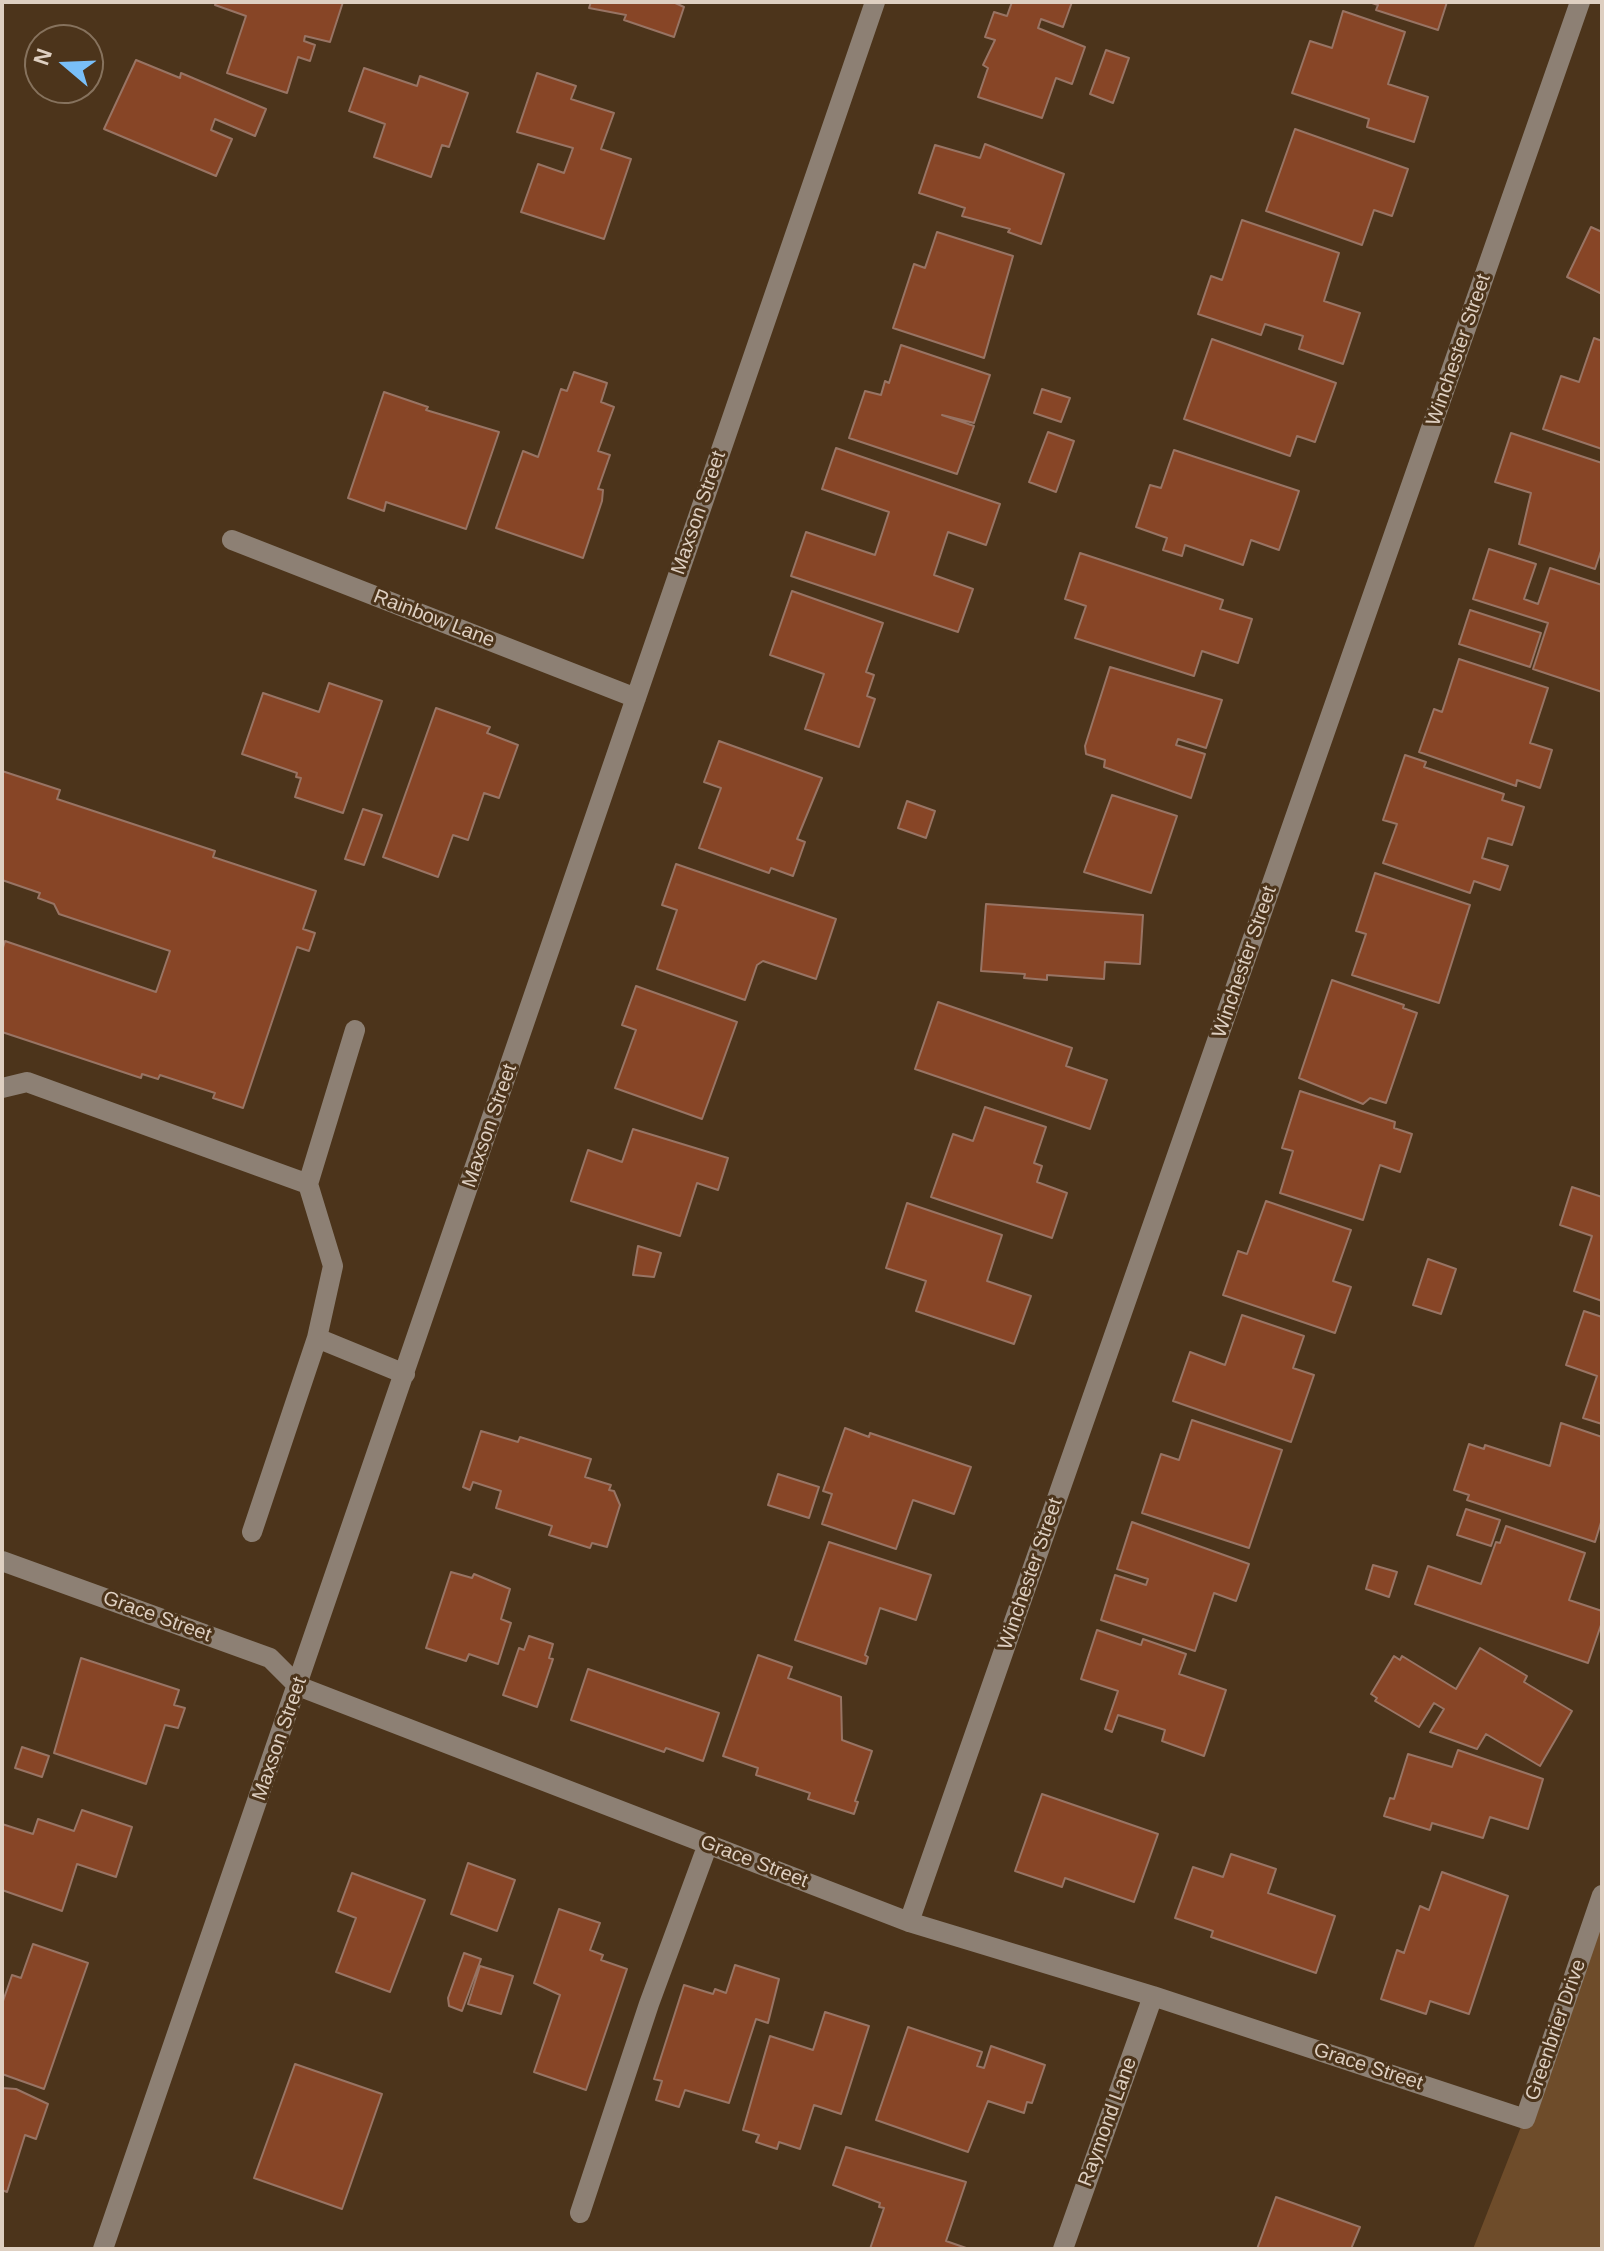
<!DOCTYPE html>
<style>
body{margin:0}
#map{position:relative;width:1604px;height:2251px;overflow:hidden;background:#4c341b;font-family:Arial,sans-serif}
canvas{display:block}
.frame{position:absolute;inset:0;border:4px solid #decfc1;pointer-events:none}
.north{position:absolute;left:24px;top:24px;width:80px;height:80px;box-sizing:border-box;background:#4c341b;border:2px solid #86725d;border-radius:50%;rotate:289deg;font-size:22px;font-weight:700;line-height:32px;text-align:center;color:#decfc1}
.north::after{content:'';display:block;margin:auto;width:28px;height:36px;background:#79bff8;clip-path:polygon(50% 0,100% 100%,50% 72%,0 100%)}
</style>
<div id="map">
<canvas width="1604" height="2251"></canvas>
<div class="frame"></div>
<div class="north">N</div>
</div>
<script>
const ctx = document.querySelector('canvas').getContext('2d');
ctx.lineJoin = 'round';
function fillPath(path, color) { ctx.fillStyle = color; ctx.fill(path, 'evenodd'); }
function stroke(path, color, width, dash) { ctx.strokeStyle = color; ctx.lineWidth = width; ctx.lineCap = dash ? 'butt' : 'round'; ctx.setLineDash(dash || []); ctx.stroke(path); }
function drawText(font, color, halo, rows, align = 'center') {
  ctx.font = font + ' Arial,sans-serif'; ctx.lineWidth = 6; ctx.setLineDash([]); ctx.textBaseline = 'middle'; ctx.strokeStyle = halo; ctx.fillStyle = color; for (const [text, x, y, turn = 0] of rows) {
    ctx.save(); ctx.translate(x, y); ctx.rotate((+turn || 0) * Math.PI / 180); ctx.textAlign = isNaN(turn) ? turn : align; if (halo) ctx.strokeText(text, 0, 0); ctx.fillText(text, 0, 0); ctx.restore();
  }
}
fillPath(new Path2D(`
 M1602 1893V2249H1473L1524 2119Z`), '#6e4c2a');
const building = new Path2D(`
 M216 2H343L330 42 305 36 304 41 315 45 310 61 298 57 287 93 227 73 246 16 215 5Z
 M591 2H673L684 7 674 37 624 20 626 15 589 8Z
 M1012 2H1072L1063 27 1041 19 1038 28 1085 47 1072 84 1056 78 1042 118 978 97 988 68 983 65 995 40 985 37 994 12 1007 16Z
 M1369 2H1447L1438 30 1376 10 1378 5Z
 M1343 11 1405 32 1388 84 1428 97 1414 142 1367 127 1369 119 1292 93 1310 41 1332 48Z
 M1106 50 1129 58 1113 103 1090 94Z
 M136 60 180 78 181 73 266 109 255 136 215 119 211 130 232 139 216 176 104 129Z
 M364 68 417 86 420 76 468 93 449 147 442 145 431 177 374 157 385 124 349 111Z
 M537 73 576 86 571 99 614 113 601 149 631 159 604 239 521 212 538 164 564 173 573 148 517 132Z
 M1295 129 1408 169 1392 216 1374 210 1362 245 1266 211Z
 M985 144 1064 174 1041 244 1008 232 1010 229 962 216 965 208 919 193 935 145 980 158Z
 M1242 220 1339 253 1324 301 1360 313 1343 364 1299 349 1303 336 1265 324 1261 335 1198 314 1211 276 1222 280Z
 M1591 227 1602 232V294L1567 277Z
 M937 232 1013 256 984 358 893 328 914 264 925 268Z
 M1594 338 1602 341V449L1543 429 1561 376 1579 382Z
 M1212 339 1336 383 1315 442 1297 436 1290 456 1184 419Z
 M901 345 990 375 974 423 942 415 974 426 957 474 849 438 865 391 881 395 885 381 889 383Z
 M574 372 607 383 601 402 614 407 598 451 610 455 598 489 603 490 602 501 583 558 496 528 523 451 538 457 561 389 567 391Z
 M1042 389 1070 398 1061 422 1034 413Z
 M384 392 428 407 426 410 499 432 466 529 386 502 384 511 348 498Z
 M1048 432 1074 441 1056 492 1029 482Z
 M1511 433 1602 463V548L1595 569 1519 544 1531 493 1495 482Z
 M836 448 1000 504 986 545 948 532 934 575 973 589 958 632 791 576 806 532 875 555 889 512 822 489Z
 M1174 450 1299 491 1279 550 1251 540 1243 565 1185 545 1182 556 1163 550 1167 538 1136 527 1150 485 1161 488Z
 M1489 549 1536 564 1524 599 1538 604 1550 568 1602 585V692L1533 669 1548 623 1473 599Z
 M1080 553 1223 600 1220 609 1252 619 1238 663 1202 651 1194 676 1075 638 1086 606 1065 599Z
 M792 591 883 623 866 672 874 675 867 696 875 699 859 747 805 729 824 674 770 655Z
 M1470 610 1541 633 1530 667 1459 644Z
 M1459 659 1548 688 1530 743 1552 750 1540 788 1517 780 1516 786 1419 752 1434 709 1442 712Z
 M1110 667 1222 700 1206 748 1178 739 1176 745 1205 754 1191 798 1104 767 1105 760 1086 754 1085 746Z
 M329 683 382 701 343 813 295 797 301 778 296 777 297 773 242 754 263 693 319 712Z
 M436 708 490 727 487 733 518 745 499 798 484 793 468 840 453 835 438 877 383 857Z
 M719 741 822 778 797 839 805 842 793 876 771 868 769 873 699 848 721 788 704 782Z
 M1405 755 1426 762 1424 767 1504 794 1502 800 1524 807 1512 845 1488 838 1482 858 1508 866 1500 890 1474 881 1470 893 1383 863 1397 824 1383 820Z
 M2 771 60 790 57 799 215 851 213 857 316 891 303 929 315 933 309 951 297 947 243 1108 213 1098 215 1093 160 1075 158 1079 142 1074 141 1078 2 1032V951L5 941 156 992 170 951 59 914 54 904 38 898 40 893 2 880Z
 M1112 795 1177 816 1151 893 1084 872Z
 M907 801 935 811 926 838 898 828Z
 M363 809 382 815 364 865 345 859Z
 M676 864 836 919 816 979 763 961 757 965 745 1000 657 969 677 910 662 905Z
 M1375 873 1470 905 1439 1003 1352 975 1366 934 1356 931Z
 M986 904 1143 915 1140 964 1105 962 1104 979 1047 975V980L1024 978 1025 974 981 971Z
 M1332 980 1404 1005 1403 1008 1417 1013 1386 1103 1370 1098 1363 1104 1299 1078Z
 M636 986 737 1022 702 1119 615 1088 636 1030 622 1025Z
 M938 1002 1072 1048 1066 1066 1107 1080 1090 1129 915 1069Z
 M1300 1091 1395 1122 1394 1128 1412 1134 1400 1172 1380 1165 1363 1220 1280 1193 1293 1151 1282 1148Z
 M985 1107 1046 1127 1034 1163 1042 1166 1037 1182 1067 1193 1052 1238 931 1197 953 1134 973 1141Z
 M633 1129 728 1158 718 1190 697 1183 680 1236 571 1201 588 1150 622 1162Z
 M1572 1187 1602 1197V1301L1574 1291 1592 1236 1560 1225Z
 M1266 1201 1351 1230 1333 1281 1351 1287 1335 1333 1223 1295 1238 1251 1247 1254Z
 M907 1203 1002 1235 987 1281 1031 1296 1014 1344 916 1311 926 1281 886 1268Z
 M638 1246 661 1253 654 1277 633 1275Z
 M1428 1259 1456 1269 1441 1314 1413 1305Z
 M1584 1311 1602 1317V1424L1583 1418 1597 1376 1566 1365Z
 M1242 1315 1304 1336 1293 1368 1314 1375 1291 1442 1173 1401 1190 1352 1225 1365Z
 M1192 1420 1282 1450 1249 1548 1142 1513 1161 1454 1179 1460Z
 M1561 1423 1602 1437V1519L1595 1542 1467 1500 1469 1495 1454 1490 1469 1444 1484 1449 1485 1445 1550 1466Z
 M845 1428 869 1437 870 1433 971 1467 954 1514 913 1500 896 1549 822 1524 832 1494 823 1491Z
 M481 1431 518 1442 520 1437 591 1459 585 1477 611 1485 609 1490 614 1491 620 1505 607 1547 592 1543 590 1548 549 1535 552 1526 496 1508 501 1491 473 1482 470 1490 463 1487Z
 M778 1474 819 1487 809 1518 768 1505Z
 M1466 1509 1500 1520 1491 1546 1457 1535Z
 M1132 1522 1249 1564 1236 1601 1214 1593 1195 1651 1101 1620 1115 1575 1146 1585 1148 1579 1117 1569Z
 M1506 1526 1585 1553 1569 1600 1602 1611V1622L1588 1663 1415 1604 1428 1566 1481 1584 1496 1542 1500 1543Z
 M829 1542 931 1575 916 1620 880 1608 865 1655 868 1657 866 1664 795 1640Z
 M1373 1565 1397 1572 1389 1597 1366 1589Z
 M451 1572 472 1578 474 1574 510 1589 501 1619 511 1623 498 1664 469 1654 466 1661 426 1648Z
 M1097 1630 1141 1645 1143 1639 1186 1654 1179 1674 1226 1690 1204 1756 1162 1741 1165 1730 1118 1715 1112 1732 1105 1729 1118 1691 1081 1679Z
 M529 1636 553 1644 549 1658 553 1659 537 1707 503 1695 519 1648 524 1650Z
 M1480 1648 1527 1676 1524 1682 1572 1711 1540 1766 1486 1734 1477 1749 1430 1732 1444 1709 1434 1703 1419 1727 1375 1701 1377 1698 1371 1694 1394 1656 1400 1660 1402 1656 1456 1689Z
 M758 1655 792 1667 788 1678 841 1697 842 1740 872 1751 855 1801 858 1802 854 1814 808 1799 810 1793 756 1775 758 1768 723 1756Z
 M81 1658 179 1690 174 1705 185 1708 178 1728 165 1725 146 1784 54 1753Z
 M588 1669 719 1713 703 1761 666 1748 664 1752 571 1720Z
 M22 1747 49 1756 42 1777 15 1768Z
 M1458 1750 1543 1779 1528 1829 1490 1817 1483 1838 1432 1823 1430 1830 1384 1816 1390 1798 1394 1799 1408 1754 1452 1767Z
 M1042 1794 1158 1834 1134 1902 1065 1878 1062 1887 1015 1871Z
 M82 1810 132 1827 116 1877 77 1864 62 1911 2 1890V1824L33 1834 38 1819 74 1831Z
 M1231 1854 1276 1869 1268 1893 1335 1916 1316 1973 1211 1937 1213 1931 1175 1918 1193 1867 1223 1877Z
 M468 1863 515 1880 497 1931 451 1914Z
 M1442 1872 1508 1896 1469 2014 1430 2001 1426 2014 1381 1999 1397 1950 1404 1953 1420 1906 1429 1910Z
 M352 1873 425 1900 390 1992 336 1972 356 1918 338 1911Z
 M559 1909 600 1923 590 1950 603 1955 601 1960 627 1969 586 2090 534 2072 560 1995 534 1983Z
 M33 1944 88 1963 44 2089 2 2074V2004L12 1975 21 1978Z
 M464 1953 481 1959 462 2011 449 2006 448 1998Z
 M735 1965 779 1979 768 2023 756 2019 729 2103 685 2090 679 2107 656 2100 662 2081 654 2079 684 1985 713 1994 715 1989 726 1993Z
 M480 1966 513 1976 501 2014 468 2004Z
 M825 2012 869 2026 841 2114 814 2105 800 2149 779 2142 777 2149 756 2142 759 2135 743 2130 770 2036 813 2050Z
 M908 2027 982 2052 977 2066 984 2068 991 2046 1045 2065 1032 2103 1027 2102 1024 2113 988 2101 968 2152 876 2120Z
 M295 2064 382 2094 342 2209 254 2178Z
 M2 2088 16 2089 48 2104 36 2139 25 2135 7 2192 2 2190Z
 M846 2147 966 2182 946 2241 969 2249H870L884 2208 879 2207 880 2203 833 2185Z
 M1276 2197 1360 2227 1351 2249H1257Z`);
fillPath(building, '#874526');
stroke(building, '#987464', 2);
stroke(new Path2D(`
 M232 540 636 698
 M2 1088 27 1082 308 1184 333 1266 317 1338 252 1532
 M308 1184 355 1030
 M317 1338 405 1374
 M2 1561 270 1658 298 1686 909 1922 1153 1996 1525 2119 1602 1895
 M909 1922 1580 2
 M580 2213 649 2004 708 1844
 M103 2249 875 2
 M1063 2249 1153 1996`), '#8d8074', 20);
drawText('20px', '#decfc1', '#4c341b', [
 ["Winchester Street",1459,350,-71],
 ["Maxson Street",699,513,-71],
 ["Rainbow Lane",434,619,21],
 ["Winchester Street",1245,962,-71],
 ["Maxson Street",490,1126,-71],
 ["Winchester Street",1031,1574,-71],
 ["Grace Street",157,1617,20],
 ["Maxson Street",280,1739,-71],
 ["Grace Street",754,1862,21],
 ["Greenbrier Drive",1556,2030,-71],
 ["Grace Street",1368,2067,18],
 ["Raymond Lane",1108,2122,-70]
]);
</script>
